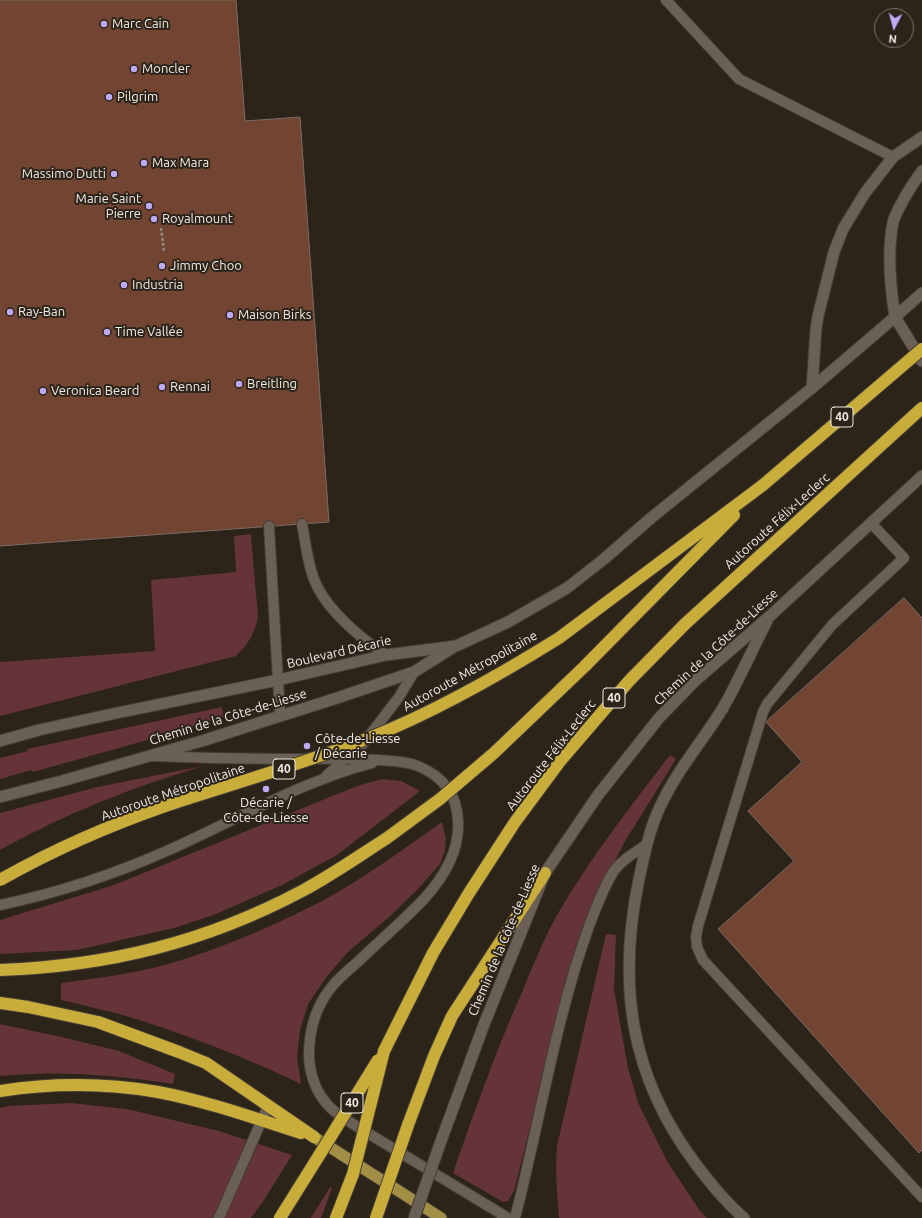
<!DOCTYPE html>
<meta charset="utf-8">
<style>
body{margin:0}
#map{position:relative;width:922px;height:1218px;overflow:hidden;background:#2c2319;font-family:Ubuntu,sans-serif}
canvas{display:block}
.north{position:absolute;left:874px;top:8px;width:40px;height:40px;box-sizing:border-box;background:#2c2319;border:1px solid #7b736b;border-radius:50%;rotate:186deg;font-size:11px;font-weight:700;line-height:16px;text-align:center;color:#f1ebe5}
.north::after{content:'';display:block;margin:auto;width:14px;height:18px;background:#bfa8f4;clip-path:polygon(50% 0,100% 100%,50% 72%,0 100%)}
</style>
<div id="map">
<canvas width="922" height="1218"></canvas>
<div class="north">N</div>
</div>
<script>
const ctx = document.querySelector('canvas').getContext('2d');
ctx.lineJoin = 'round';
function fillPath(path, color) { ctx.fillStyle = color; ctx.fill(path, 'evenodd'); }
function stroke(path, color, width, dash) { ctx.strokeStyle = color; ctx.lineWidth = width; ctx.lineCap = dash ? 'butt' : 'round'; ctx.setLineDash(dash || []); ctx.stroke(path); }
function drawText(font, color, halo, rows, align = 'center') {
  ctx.font = font + ' Ubuntu,sans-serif'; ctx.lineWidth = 4; ctx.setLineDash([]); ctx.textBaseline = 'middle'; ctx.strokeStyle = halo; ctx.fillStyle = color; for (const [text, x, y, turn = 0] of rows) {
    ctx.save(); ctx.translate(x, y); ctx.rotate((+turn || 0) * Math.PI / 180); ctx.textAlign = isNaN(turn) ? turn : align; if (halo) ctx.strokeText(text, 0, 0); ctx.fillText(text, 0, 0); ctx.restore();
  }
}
fillPath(new Path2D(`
 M251 534 258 617C254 635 249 643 236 656L0 716V662L155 651 151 580 236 572 234 536Z
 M222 707 224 717 151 739 33 772 32 770 0 779V758L28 751 27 749Z
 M670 755 676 759 624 843 598 895 573 957 514 1191 508 1201 503 1202 453 1173C474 1112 496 1051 522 992 533 966 543 940 557 915 590 858 630 807 670 755Z
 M203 766C133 787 64 814 0 850V813L97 787Z
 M382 779 401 781 420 791 337 855 282 885 216 914 174 928 77 950 0 954V920L114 885 357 786Z
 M442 822 446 839 445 851 440 864 419 888 388 918 348 952 328 975 308 1004 300 1030 297 1058 301 1084C247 1058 190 1036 133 1018 109 1011 85 1006 61 1000V983C97 978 133 974 168 964 214 951 261 931 304 910 352 887 398 853 442 822Z
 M606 934 616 935 614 989 628 1068 639 1105 667 1161 700 1211 707 1218H559C557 1194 555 1170 557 1146Z
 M0 1024 62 1037 119 1051 175 1074 173 1084C116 1075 57 1070 0 1076Z
 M71 1103 127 1109 219 1131 292 1155 264 1200 251 1218H0V1108L8 1106Z
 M330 1187 332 1188 321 1218H311Z`), '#643438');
const building = new Path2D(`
 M0 0H236L245 121 300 117 329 522 0 546Z
 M904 598 922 618V1150L919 1153 718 929 794 861 748 811 802 762 766 722Z`);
fillPath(building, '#724533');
stroke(building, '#7b6b65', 1);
const service = new Path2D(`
 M666 0 739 79 893 157
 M871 523 904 558 832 625 767 704 763 712 698 926 696 937 697 947 703 960 922 1197
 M302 524C306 544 308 568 317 586 330 613 362 639 386 655
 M269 526 280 715
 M153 756C197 758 241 759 286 759 317 759 348 758 379 760 392 761 406 761 418 766 442 776 457 794 458 821 460 850 443 878 424 899 405 919 384 937 364 956 355 965 344 973 335 983 308 1013 299 1065 323 1099 331 1111 344 1118 356 1126L508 1218
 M327 775 363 744 399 697 414 672
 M0 905C58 893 115 874 169 850 236 820 300 782 372 763
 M219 1218 268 1106
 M515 1218C540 1121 555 1021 589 926 595 911 607 877 618 866 626 857 638 851 647 844`);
const tertiary = new Path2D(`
 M895 317C891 292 889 272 890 247 891 238 891 228 894 219 901 202 911 186 922 171
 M812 388 816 329 818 316 834 252 843 229 865 193 893 157 922 137`);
const secondary = new Path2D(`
 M895 317 922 361
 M0 741 39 730 112 714 278 680 386 655 456 646 508 622 567 588 604 559 651 518 812 388 895 317 922 293
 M0 797 62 781 205 740 337 698 414 672 452 648
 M441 1141 483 1027 545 873 598 795 659 718 696 680 770 616 922 476
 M744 1218C725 1202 710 1183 695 1163 630 1076 617 984 639 879 644 856 649 831 659 809 676 771 702 742 723 708 739 680 752 650 767 621`);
const primary = new Path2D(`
 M314 1137 441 1218`);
const motorway = new Path2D(`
 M559 638 763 485
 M585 666 734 515
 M0 970C109 966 206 942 302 891 332 875 359 856 387 838
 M0 1003 28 1007 98 1022 179 1052 206 1063 314 1137
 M384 1051 433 953 469 893 515 822 561 760 629 681 685 624 922 408
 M0 1091C52 1083 106 1083 158 1092 206 1101 254 1118 301 1133
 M408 1125 434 1056 452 1016 545 873
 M280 1218 320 1154
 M336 1218 353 1174`);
stroke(service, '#453d36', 12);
stroke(tertiary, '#453d36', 13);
stroke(secondary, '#453d36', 13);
stroke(primary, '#453d36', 13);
stroke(motorway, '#453d36', 14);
stroke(new Path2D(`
 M161 228 164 251`), '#908981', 2.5, [3, 2]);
stroke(service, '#6a6055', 10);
stroke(tertiary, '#6a6055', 11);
stroke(secondary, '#6a6055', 11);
stroke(primary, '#a38e45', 11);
stroke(motorway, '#c9ad3b', 12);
const secondaryBridge = new Path2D(`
 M414 1218 441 1141`);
const motorwayBridge = new Path2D(`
 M763 485 922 349
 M387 838 440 799 494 753 585 666
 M0 880C53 850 110 825 168 805 235 783 303 764 369 738 435 712 498 676 559 638
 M320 1154 378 1060
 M353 1174 384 1051
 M376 1218 408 1125`);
stroke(secondaryBridge, '#453d36', 13, []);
stroke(motorwayBridge, '#453d36', 14, []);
stroke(secondaryBridge, '#6a6055', 11);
stroke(motorwayBridge, '#c9ad3b', 12);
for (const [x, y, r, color] of [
 [104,24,4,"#bfa8f4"],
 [134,69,4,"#bfa8f4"],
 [109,97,4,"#bfa8f4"],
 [144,163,4,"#bfa8f4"],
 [114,174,4,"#bfa8f4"],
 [149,206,4,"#bfa8f4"],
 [154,219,4,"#bfa8f4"],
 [162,266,4,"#bfa8f4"],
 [124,285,4,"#bfa8f4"],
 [10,312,4,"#bfa8f4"],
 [230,315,4,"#bfa8f4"],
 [107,332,4,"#bfa8f4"],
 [239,384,4,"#bfa8f4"],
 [162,387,4,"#bfa8f4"],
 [43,391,4,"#bfa8f4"],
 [307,746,4,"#bfa8f4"],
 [266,789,4,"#bfa8f4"]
]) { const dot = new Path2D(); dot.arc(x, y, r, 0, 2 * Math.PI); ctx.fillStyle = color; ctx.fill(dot); stroke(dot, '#2c2319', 1.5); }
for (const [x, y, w] of [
 [842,417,22],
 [614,698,22],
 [284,769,22],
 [352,1103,22]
]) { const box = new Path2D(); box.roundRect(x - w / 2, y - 10, w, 20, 3); ctx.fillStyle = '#2c2319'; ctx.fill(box); stroke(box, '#f1ebe5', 1); }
drawText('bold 12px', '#f1ebe5', null, [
 ["40",842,417],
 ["40",614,698],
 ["40",284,769],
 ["40",352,1103]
]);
drawText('13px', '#f1ebe5', '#2c2319', [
 ["Marc Cain",112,24],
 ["Moncler",142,69],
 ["Pilgrim",117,97],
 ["Max Mara",152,163],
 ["Massimo Dutti",106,174,"right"],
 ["Marie Saint",141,199,"right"],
 ["Pierre",141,214,"right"],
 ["Royalmount",162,219],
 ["Jimmy Choo",170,266],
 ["Industria",132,285],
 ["Ray-Ban",18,312],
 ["Maison Birks",238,315],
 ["Time Vallée",115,332],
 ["Breitling",247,384],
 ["Rennai",170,387],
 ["Veronica Beard",51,391],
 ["Côte-de-Liesse",315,739],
 ["/ Décarie",315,754],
 ["Décarie /",266,803,"center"],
 ["Côte-de-Liesse",266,818,"center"]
], 'left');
drawText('13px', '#f1ebe5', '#2c2319', [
 ["Autoroute Félix-Leclerc",777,521,-42],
 ["Chemin de la Côte-de-Liesse",716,647,-43],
 ["Boulevard Décarie",339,652,-13],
 ["Autoroute Métropolitaine",470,671,-29],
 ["Chemin de la Côte-de-Liesse",228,717,-17],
 ["Autoroute Félix-Leclerc",551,755,-52],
 ["Autoroute Métropolitaine",173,792,-19],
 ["Chemin de la Côte-de-Liesse",504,940,-67]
]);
</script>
